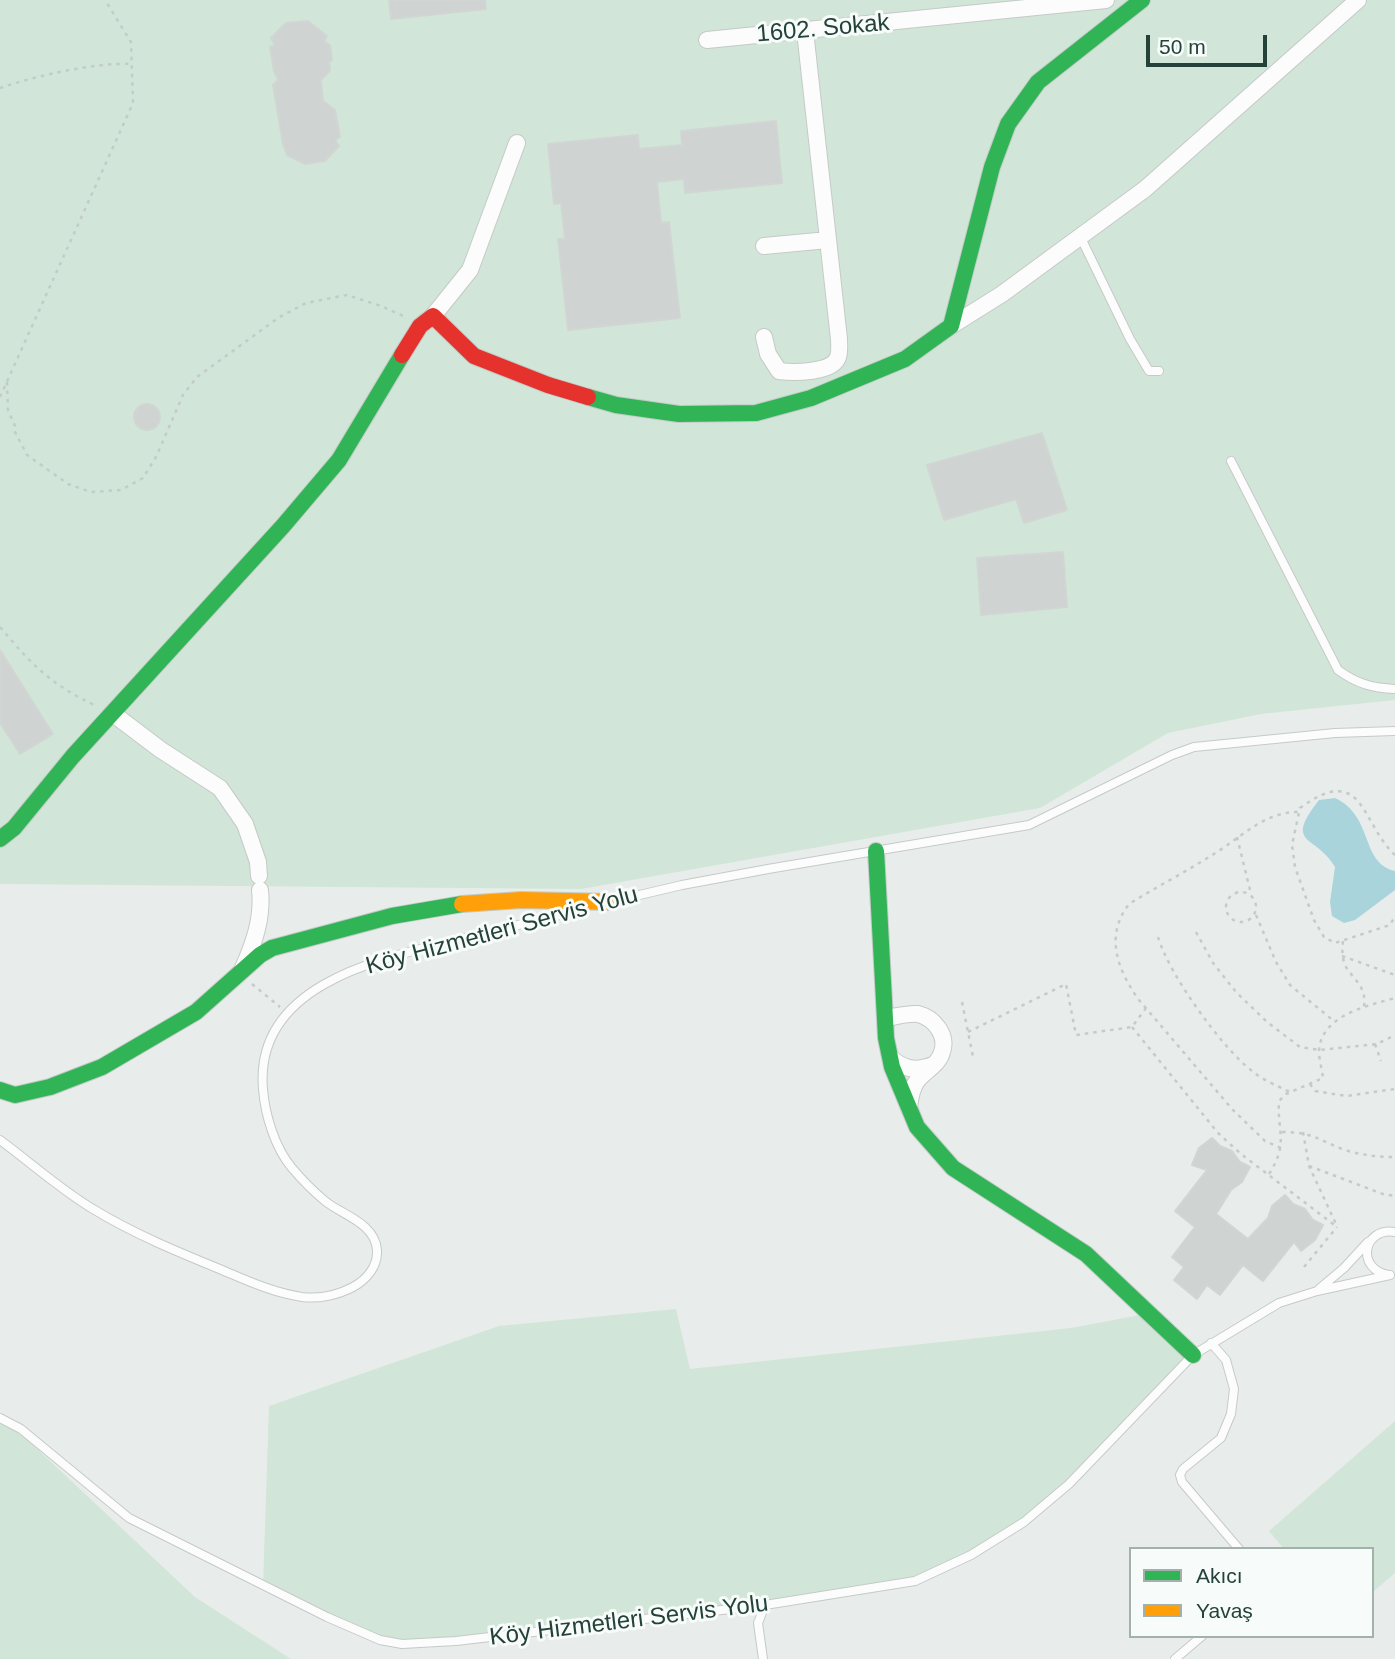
<!DOCTYPE html>
<meta charset="utf-8">
<style>
body{margin:0}
#map{position:relative;width:1395px;height:1659px;overflow:hidden;background:#e8edeb;font-family:Arial,sans-serif}
canvas{display:block}
.legend{position:absolute;left:1129px;top:1547px;width:245px;height:91px;box-sizing:border-box;background:#f7fbf9;border:2px solid #a3b1ad;margin:0;padding:9px 12px;list-style:none;font-size:21px;color:#24423a}
.legend li{display:flex;align-items:center;gap:14px;height:35px}
.legend b{width:35px;border:2px solid #a3b1ad}
.scale{position:absolute;left:1146px;top:35px;width:121px;height:32px;box-sizing:border-box;border:4px solid #24423a;border-top:0;padding-left:9px;font-size:21px;line-height:24px;white-space:nowrap;color:#24423a;-webkit-text-stroke:5px #f7fbf9;paint-order:stroke}
</style>
<div id="map">
<canvas width="1395" height="1659"></canvas>
<ul class="legend">
<li><b style="height:9px;background:#30b455"></b>Akıcı</li>
<li><b style="height:9px;background:#ff9f0a"></b>Yavaş</li>
</ul>
<div class="scale">50 m</div>
</div>
<script>
const ctx = document.querySelector('canvas').getContext('2d');
ctx.lineJoin = 'round';
function fillPath(path, color) { ctx.fillStyle = color; ctx.fill(path, 'evenodd'); }
function stroke(path, color, width, dash) { ctx.strokeStyle = color; ctx.lineWidth = width; ctx.lineCap = dash ? 'butt' : 'round'; ctx.setLineDash(dash || []); ctx.stroke(path); }
function drawText(font, color, halo, rows, align = 'center') {
  ctx.font = font + ' Arial,sans-serif'; ctx.lineWidth = 6; ctx.setLineDash([]); ctx.textBaseline = 'middle'; ctx.strokeStyle = halo; ctx.fillStyle = color; for (const [text, x, y, turn = 0] of rows) {
    ctx.save(); ctx.translate(x, y); ctx.rotate((+turn || 0) * Math.PI / 180); ctx.textAlign = isNaN(turn) ? turn : align; if (halo) ctx.strokeText(text, 0, 0); ctx.fillText(text, 0, 0); ctx.restore();
  }
}
fillPath(new Path2D(`
 M0 0H1395V700L1261 714 1168 733 1040 808 581 889 0 884Z
 M676 1309 690 1369 1071 1328 1151 1313 1193 1355 1103 1449 1024 1522 915 1581 842 1594 456 1641 380 1640 263 1586 269 1406 499 1326Z
 M0 1414 195 1597 291 1659H0Z
 M1395 1421V1573L1372 1593V1549H1284L1269 1531Z`), '#d1e6d8');
fillPath(new Path2D(`
 M1335 798C1374 816 1360 863 1395 871V890L1355 920 1344 923 1332 916 1330 902 1335 867C1316 834 1283 846 1319 800Z`), '#a9d4db');
const building = new Path2D(`
 M389 0H485L486 9 391 19Z
 M308 21 327 36 324 42 330 45 332 60 329 62 330 70 321 80 323 101 335 110 340 137 335 140 339 146 325 161 305 164 287 155 283 144 273 85 278 80 274 71 270 47 275 45 271 38 286 23Z
 M776 121 782 183 685 193 684 179 657 182 661 223 669 222 680 318 568 330 558 239H565L561 203 554 204 548 144 638 135 639 149 682 145 681 131Z
 M134 417a13 13 0 1 1 26 0a13 13 0 1 1-26 0Z
 M1042 433 1067 510 1024 523 1016 499 944 520 927 465Z
 M1063 552 1067 607 981 615 977 558Z
 M0 650 53 734 20 754 0 723Z
 M1212 1138 1220 1146 1232 1151 1240 1162 1250 1167 1242 1182 1231 1190 1216 1214 1248 1239 1268 1218 1272 1206 1285 1195 1293 1204 1305 1209 1313 1220 1323 1225 1315 1240 1301 1251 1294 1242 1263 1281 1243 1265 1220 1295 1207 1285 1197 1299 1174 1280 1184 1267 1172 1257 1195 1227 1175 1211 1207 1170 1192 1165 1199 1148Z`);
fillPath(building, '#cfd4d2');
stroke(building, '#d1d6d4', 2);
const lane = new Path2D(`
 M1080 236 1130 339 1149 371H1159
 M1231 461 1338 670C1357 684 1373 688 1395 689
 M614 901 682 885 768 869 1029 825 1172 755 1194 747 1335 733 1395 731
 M0 1140C31 1163 61 1190 93 1209 134 1234 178 1252 222 1270 248 1281 274 1293 302 1297 319 1299 338 1295 353 1287 366 1280 378 1267 377 1250 375 1223 342 1215 325 1201 313 1191 302 1180 292 1168 275 1148 265 1115 263 1089 254 983 383 958 461 939 502 929 543 919 584 909
 M1389 1275C1356 1270 1362 1227 1395 1232
 M1319 1289 1344 1268 1368 1242
 M1211 1343 1226 1360 1234 1389 1231 1414 1221 1438 1183 1469 1180 1475 1182 1482 1239 1549
 M0 1418 21 1429 129 1518 327 1617 380 1640 402 1644 456 1641 765 1605 915 1581 971 1555 1024 1522 1069 1484 1193 1355 1279 1303 1317 1291 1390 1275
 M763 1659 758 1623 765 1605
 M1175 1659 1202 1636`);
const street = new Path2D(`
 M707 40 1106 0
 M764 246 828 240
 M433 316 470 270 517 143
 M951 326 1002 294 1145 189 1358 0
 M764 337 768 354 779 371C793 373 833 373 838 357 840 352 839 344 839 339L805 31
 M112 713 161 750 220 788 245 824 258 862 259 876
 M243 968C254 943 263 918 260 890
 M885 1018C894 1017 908 1013 918 1014 934 1018 948 1035 942 1052 939 1065 924 1071 917 1081 911 1089 910 1099 909 1108
 M890 1057C903 1069 915 1072 933 1065`);
const fast = new Path2D(`
 M588 397 616 405 679 414 756 413 811 398 905 359 951 326 992 167 1008 124 1038 82 1142 0
 M0 839 14 828 73 756 283 526 339 460 402 355
 M876 851 886 1038 892 1067 917 1127 953 1168 1086 1254 1193 1355
 M0 1090 15 1095 50 1087 102 1067 196 1012 260 955 272 948 392 916 462 904`);
const slow = new Path2D(`
 M462 904 521 900 612 902`);
const jam = new Path2D(`
 M402 355 420 326 433 316 474 356 548 385 588 397`);
stroke(lane, '#c5cac8', 10);
stroke(street, '#c5cac8', 18);
stroke(fast, '#c3cbc8', 18);
stroke(slow, '#c3cbc8', 18);
stroke(jam, '#c3cbc8', 18);
stroke(new Path2D(`
 M0 88C35 76 96 62 132 64
 M7 382 8 410 15 426 14 430 27 455 68 484 91 492 121 490 143 478 156 457 183 395 197 377 278 318 306 303 347 295 381 306 403 316
 M0 397 133 103 131 42 105 0
 M0 627C32 665 50 684 96 706
 M1237 837 1251 894
 M1395 855C1361 824 1364 761 1300 808L1292 845 1295 867 1314 920 1324 937 1335 943 1390 925 1395 916
 M1226 907a15 15 0 1 1 30 0a15 15 0 1 1-30 0Z
 M1256 915 1276 962 1290 985 1335 1022
 M1196 932 1213 963 1236 992 1267 1022 1300 1047 1320 1050 1377 1044 1395 1035
 M1158 937C1169 974 1221 1047 1252 1071 1263 1080 1277 1086 1290 1092
 M1343 941C1342 950 1342 957 1345 965 1352 979 1367 985 1364 1007
 M1342 956 1395 975
 M252 984 280 1007
 M962 1002 973 1057
 M1132 1027 1218 1133 1241 1154 1337 1227
 M968 1032 1066 984 1076 1035 1132 1027 1146 1008
 M1375 1044 1381 1061
 M1310 1084 1315 1091 1346 1096 1395 1089
 M1282 1132C1313 1132 1318 1140 1345 1150 1361 1155 1378 1157 1395 1157
 M1303 1132 1309 1166 1336 1224
 M1281 1148 1265 1141 1232 1109 1139 1000C1118 971 1104 936 1129 904 1158 886 1189 870 1217 852 1244 835 1265 812 1298 812
 M1309 1166 1383 1194 1395 1196
 M1269 1174C1289 1143 1277 1132 1279 1101L1286 1094 1323 1078C1322 1068 1317 1054 1320 1044 1327 1014 1370 1005 1395 998
 M1304 1267 1337 1227`), '#c3ccca', 2.5, [3.5, 5]);
stroke(lane, '#fcfcfc', 8);
stroke(street, '#fcfcfc', 16);
stroke(fast, '#30b455', 16);
stroke(slow, '#ff9f0a', 16);
stroke(jam, '#e5322d', 16);
drawText('24px', '#24423a', '#f7fbf9', [
 ["1602. Sokak",823,29,-5],
 ["Köy Hizmetleri Servis Yolu",502,931,-15],
 ["Köy Hizmetleri Servis Yolu",629,1621,-7]
]);
</script>
